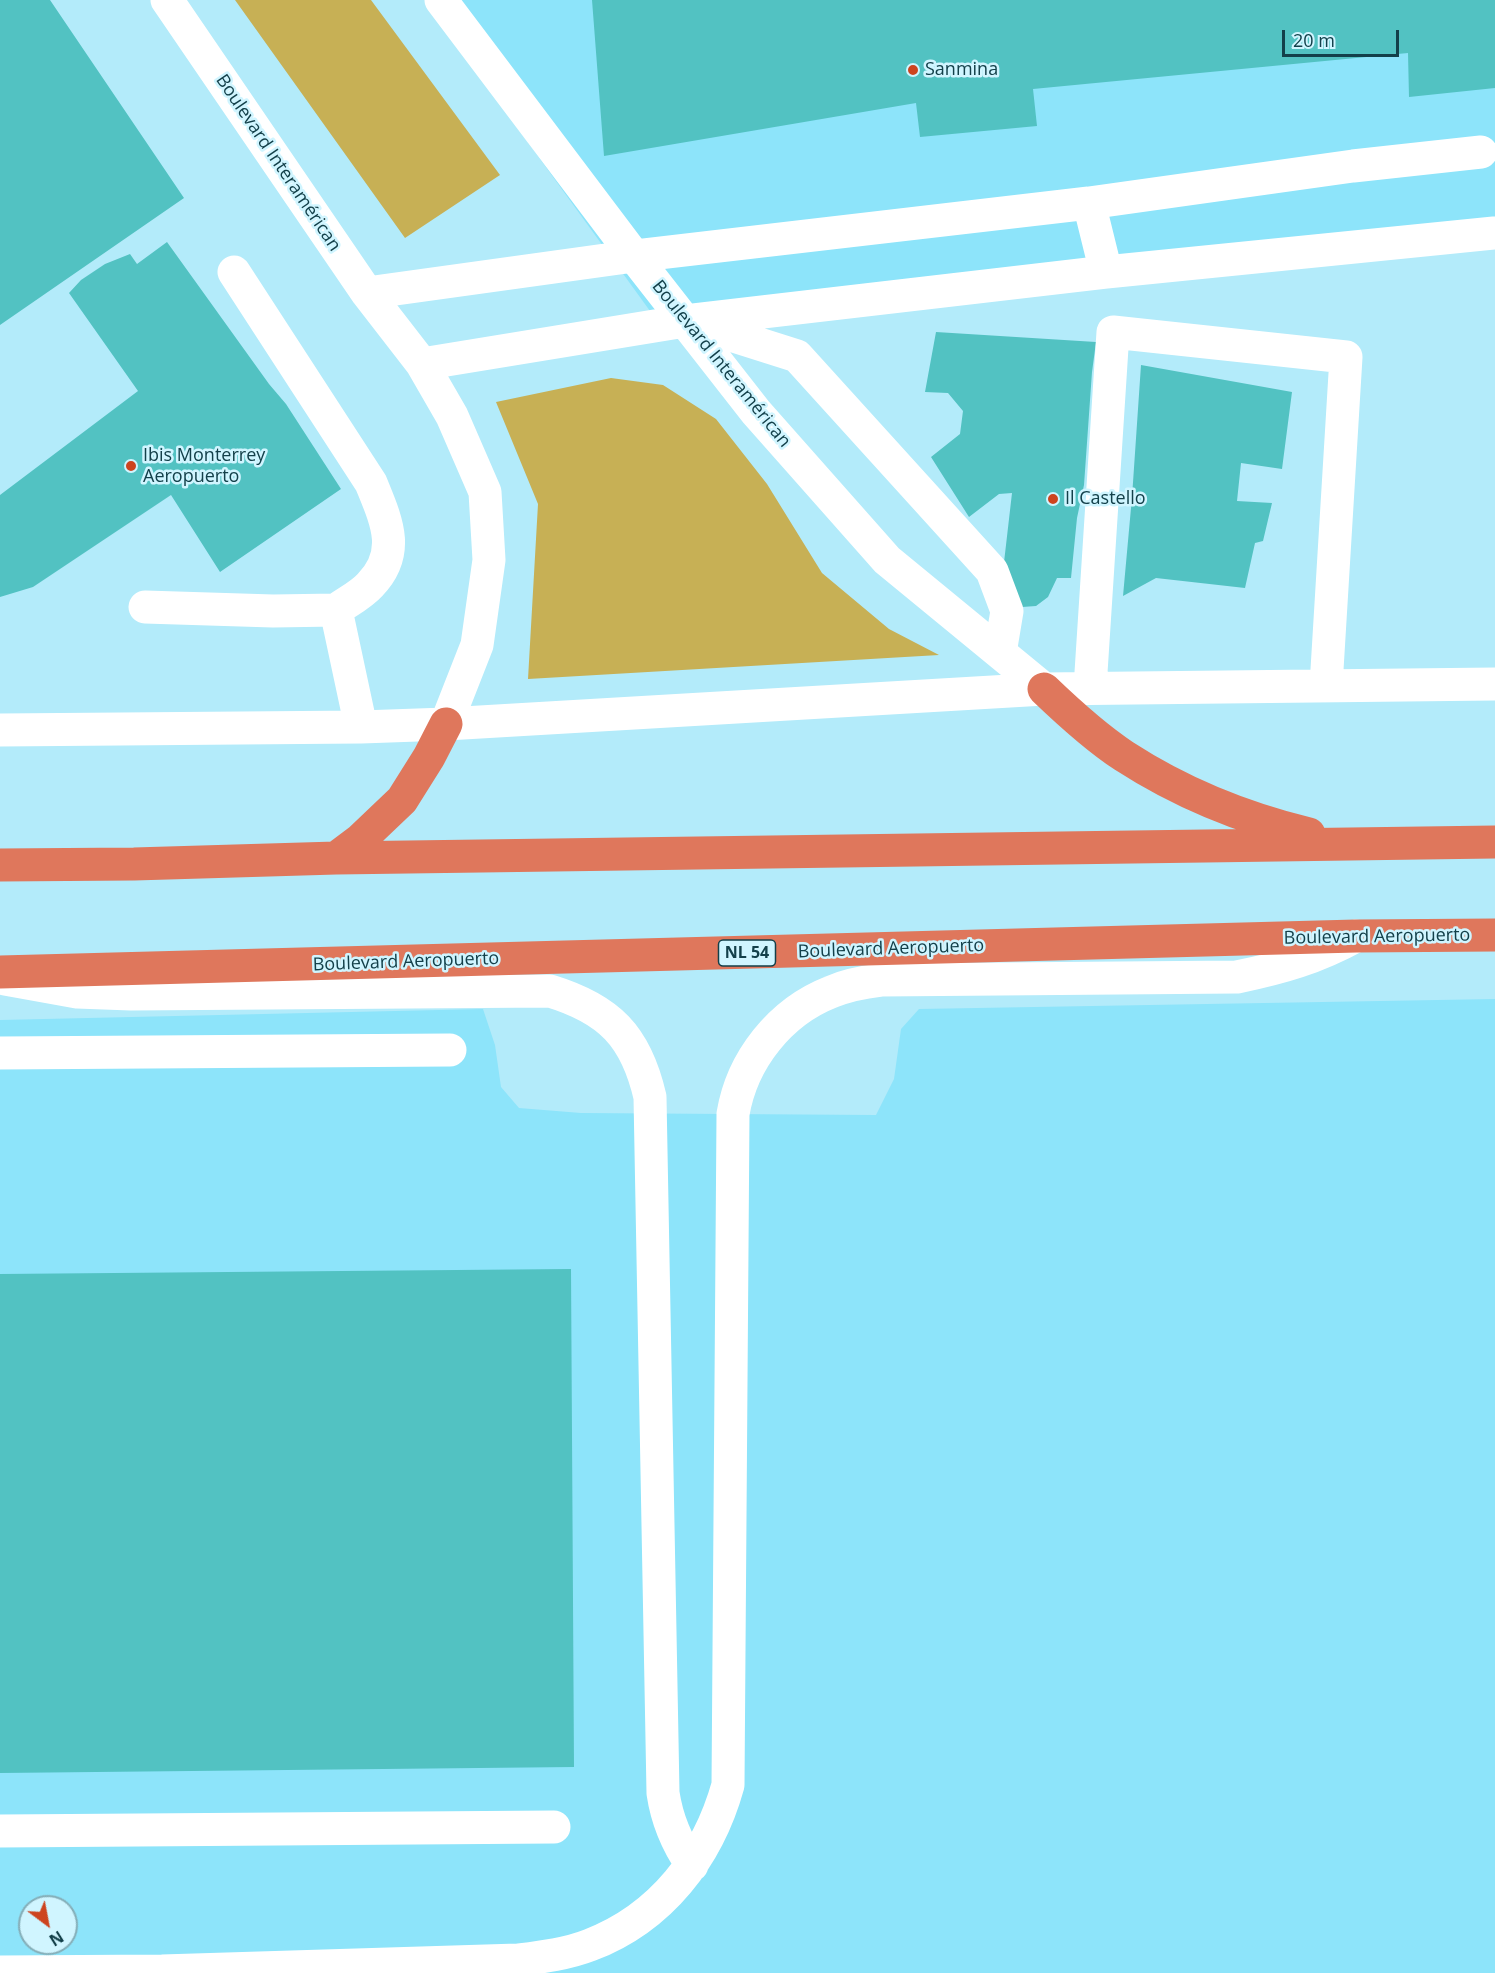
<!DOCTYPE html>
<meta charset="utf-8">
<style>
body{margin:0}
#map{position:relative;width:1495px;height:1973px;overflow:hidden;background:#b3ebfa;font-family:"Open Sans",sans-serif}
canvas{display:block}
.north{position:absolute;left:18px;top:1895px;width:60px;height:60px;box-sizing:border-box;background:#d0f5ff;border:2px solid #84adb7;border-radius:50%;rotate:148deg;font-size:16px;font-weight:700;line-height:24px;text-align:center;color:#13404a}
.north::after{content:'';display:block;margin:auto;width:21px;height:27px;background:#cd441f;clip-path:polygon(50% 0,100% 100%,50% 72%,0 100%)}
.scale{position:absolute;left:1282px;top:30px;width:117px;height:27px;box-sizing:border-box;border:3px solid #13404a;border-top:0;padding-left:8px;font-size:18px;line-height:21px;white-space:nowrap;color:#13404a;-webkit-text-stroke:4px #d0f5ff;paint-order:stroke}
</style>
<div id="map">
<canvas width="1495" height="1973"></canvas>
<div class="north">N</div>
<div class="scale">20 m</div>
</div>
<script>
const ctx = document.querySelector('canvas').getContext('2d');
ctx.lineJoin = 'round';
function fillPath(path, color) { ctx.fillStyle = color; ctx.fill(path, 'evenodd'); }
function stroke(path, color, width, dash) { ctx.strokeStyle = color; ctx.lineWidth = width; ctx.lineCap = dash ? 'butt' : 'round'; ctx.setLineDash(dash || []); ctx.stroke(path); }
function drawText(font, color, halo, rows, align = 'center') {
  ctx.font = font + ' "Open Sans",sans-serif'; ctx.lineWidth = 5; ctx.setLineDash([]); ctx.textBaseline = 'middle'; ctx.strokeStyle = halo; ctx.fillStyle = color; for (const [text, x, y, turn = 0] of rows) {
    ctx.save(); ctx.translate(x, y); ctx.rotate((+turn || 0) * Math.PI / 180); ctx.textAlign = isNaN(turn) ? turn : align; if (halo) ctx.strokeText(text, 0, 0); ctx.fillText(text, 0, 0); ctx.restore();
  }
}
fillPath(new Path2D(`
 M425 0H1495V241L663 329Z
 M1495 999V1973H0V1020L483 1009 495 1045 501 1087 519 1108 581 1113 876 1115 894 1079 901 1029 919 1009ZM30 1907H66V1943H30Z`), '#8de4fa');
fillPath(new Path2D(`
 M235 0H371L500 175 405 238Z
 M611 378 663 385 716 419 767 484 822 573 889 629 939 655 528 679 538 504 496 402Z`), '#c7b055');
fillPath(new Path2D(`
 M0 0H50L184 198 0 325Z
 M592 0H1495V88L1409 97 1408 53 1033 89 1037 126 920 137 916 103 604 156Z
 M167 242 269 384 286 404 341 489 220 572 171 495 33 587 0 597V495L138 391 69 293 81 280 105 264 130 254 137 264Z
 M936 332 1096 342 1092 372 1084 485 1077 518 1071 578H1057L1048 597 1036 606 1022 607 1003 571 1012 493 999 494 969 517 931 457 960 434 963 411 948 393 925 392Z
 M1141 365 1292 392 1282 469 1241 463 1237 501 1272 503 1263 541 1255 543 1245 588 1156 578 1123 596 1132 497Z
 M571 1269 574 1767 0 1773V1274Z`), '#52c2c2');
stroke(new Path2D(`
 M167 0 367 293 422 364 452 416 485 492 489 560 477 645 446 724
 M441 0 634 256 756 412 887 560 1044 689
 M1089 203 1106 272
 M234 272 371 483C386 520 402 552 370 585 361 595 347 602 336 610L361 727
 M367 293 634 256 1089 203 1353 166 1481 152
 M696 324 797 356 992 571 1007 611 1000 653
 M422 364 685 321 1106 272 1494 233
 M145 607 273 611 336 610
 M1090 688 1113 332 1346 357 1326 686
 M0 730 361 727 446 724 1044 689 1495 684
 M5 979 77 992 131 994 550 991C609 1009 636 1036 650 1097L663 1793C667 1820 676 1842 692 1865
 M0 1053 450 1050
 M0 1831 554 1827
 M0 1972 162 1971 518 1960C542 1957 567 1954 590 1945 661 1918 708 1857 728 1785L733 1114C742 1060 780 1012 831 992 847 985 864 982 881 980L1237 977C1281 968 1316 958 1356 936`), '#fff', 33);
stroke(new Path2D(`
 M1044 689C1069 713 1095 737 1124 756 1181 793 1243 818 1309 834
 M336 858 360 840 402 800 429 757 446 724
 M0 865 134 864 336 858 1495 842
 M0 972 1356 936 1495 935`), '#df775c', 33);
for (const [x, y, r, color] of [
 [913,70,6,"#cd441f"],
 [131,466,6,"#cd441f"],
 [1053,499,6,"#cd441f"]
]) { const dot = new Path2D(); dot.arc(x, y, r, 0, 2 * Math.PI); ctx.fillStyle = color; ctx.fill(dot); stroke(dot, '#d0f5ff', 2); }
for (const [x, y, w] of [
 [747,953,57]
]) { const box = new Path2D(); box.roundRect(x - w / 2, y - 13, w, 26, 4.5); ctx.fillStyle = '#d0f5ff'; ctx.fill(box); stroke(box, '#13404a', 1.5); }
drawText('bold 16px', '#13404a', null, [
 ["NL 54",747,953]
]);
drawText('18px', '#13404a', '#d0f5ff', [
 ["Sanmina",925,70],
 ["Ibis Monterrey",143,456],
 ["Aeropuerto",143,477],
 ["Il Castello",1065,499]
], 'left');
drawText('18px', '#13404a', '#d0f5ff', [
 ["Boulevard Interamérican",278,163,56],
 ["Boulevard Interamérican",721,364,51],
 ["Boulevard Aeropuerto",1377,937,-1],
 ["Boulevard Aeropuerto",891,949,-2],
 ["Boulevard Aeropuerto",406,962,-2]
]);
</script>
